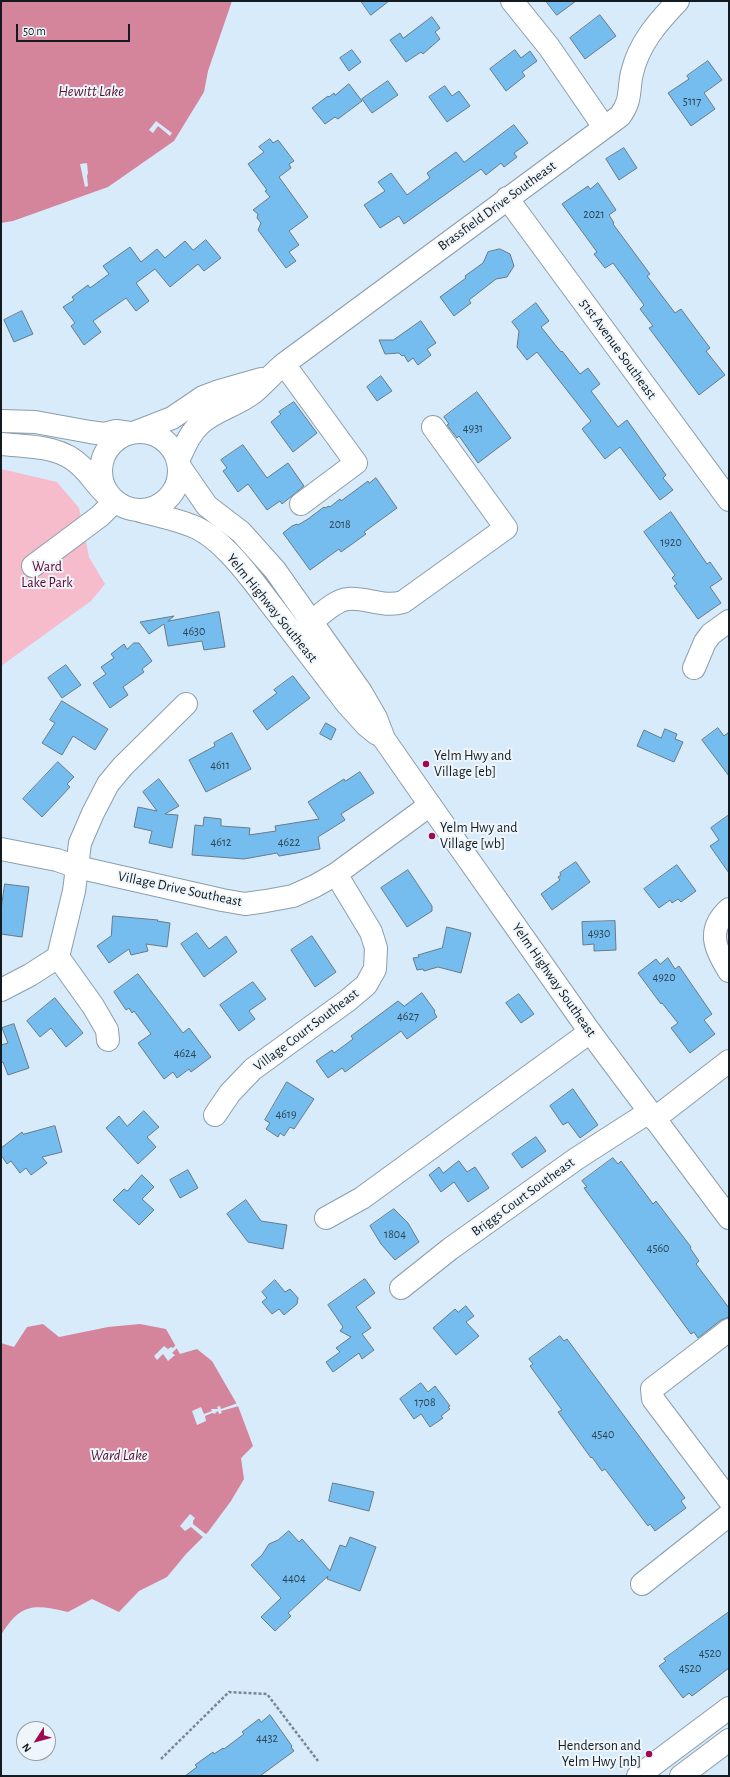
<!DOCTYPE html>
<style>
body{margin:0}
#map{position:relative;width:730px;height:1777px;overflow:hidden;background:#d7ebfa;font-family:"Alegreya Sans",sans-serif}
canvas{display:block}
.frame{position:absolute;inset:0;border:2px solid #141b20;pointer-events:none}
.north{position:absolute;left:16px;top:1721px;width:40px;height:40px;box-sizing:border-box;background:#eef6fc;border:1px solid #979ea4;border-radius:50%;rotate:234deg;font-size:11px;font-weight:700;line-height:16px;text-align:center;color:#141b20}
.north::after{content:'';display:block;margin:auto;width:14px;height:18px;background:#9f0951;clip-path:polygon(50% 0,100% 100%,50% 72%,0 100%)}
.scale{position:absolute;left:16px;top:24px;width:114px;height:18px;box-sizing:border-box;border:2px solid #141b20;border-top:0;padding-left:5px;font-size:12px;line-height:14px;white-space:nowrap;color:#141b20;-webkit-text-stroke:3px #eef6fc;paint-order:stroke}
</style>
<div id="map">
<canvas width="730" height="1777"></canvas>
<div class="frame"></div>
<div class="north">N</div>
<div class="scale">50 m</div>
</div>
<script>
const ctx = document.querySelector('canvas').getContext('2d');
ctx.lineJoin = 'round';
function fillPath(path, color) { ctx.fillStyle = color; ctx.fill(path, 'evenodd'); }
function stroke(path, color, width, dash) { ctx.strokeStyle = color; ctx.lineWidth = width; ctx.lineCap = dash ? 'butt' : 'round'; ctx.setLineDash(dash || []); ctx.stroke(path); }
function drawText(font, color, halo, rows, align = 'center') {
  ctx.font = font + ' "Alegreya Sans",sans-serif'; ctx.lineWidth = 4; ctx.setLineDash([]); ctx.textBaseline = 'middle'; ctx.strokeStyle = halo; ctx.fillStyle = color; for (const [text, x, y, turn = 0] of rows) {
    ctx.save(); ctx.translate(x, y); ctx.rotate((+turn || 0) * Math.PI / 180); ctx.textAlign = isNaN(turn) ? turn : align; if (halo) ctx.strokeText(text, 0, 0); ctx.fillText(text, 0, 0); ctx.restore();
  }
}
fillPath(new Path2D(`
 M1 469 57 482 79 508 89 557 105 584 91 601 1 666Z`), '#f6bccc');
fillPath(new Path2D(`
 M1 1H232L208 71 204 92 174 141 108 187 13 221 1 223Z
 M43 1324 59 1337 108 1327 140 1324 166 1329 180 1354 197 1349 212 1361 238 1406 253 1446 241 1458 244 1479 231 1501 208 1532 186 1554 167 1577 139 1591 119 1612 92 1599 68 1612C33 1604 21 1603 1 1635V1343L14 1347 27 1327Z`), '#d4859c');
fillPath(new Path2D(`
 M156 121 172 133 170 136 158 126 153 133 149 130Z
 M87 163 88 173 87 176 88 186 85 187 80 164Z
 M177 1344 178 1347 172 1353 175 1355 168 1361 163 1354 157 1360 154 1356 164 1346 168 1349 171 1347 173 1348Z
 M238 1403 239 1406 221 1411 222 1413 219 1414 218 1411 215 1413 216 1414 212 1413 205 1416 206 1421 197 1425 192 1411 201 1407 204 1414 212 1411 211 1409H218L217 1407 220 1406 221 1409Z
 M190 1514 195 1518 193 1521V1524L207 1535 204 1538 191 1527 185 1531 180 1526Z`), '#d7ebfa');
const building = new Path2D(`
 M361 1H389L371 15Z
 M546 1H576L557 15Z
 M600 15 616 36 585 59 570 38Z
 M432 17 440 28 435 32 440 39 423 54 421 52 406 62 390 40 400 33 403 38Z
 M352 50 361 62 349 71 340 58Z
 M515 50 521 58 530 51 537 61 522 72 525 76 506 91 490 69Z
 M708 61 722 80 704 93 715 109 691 126 668 93 689 79 687 76Z
 M388 81 398 95 372 113 362 99Z
 M349 84 362 101 338 119 335 117 325 124 312 108 328 96 329 97 334 93 335 95Z
 M445 86 452 96 459 91 470 106 447 122 429 97Z
 M514 125 528 143 514 153 517 157 504 167 501 163 486 175 481 169 404 224 399 216 380 228 364 205 385 191 378 182 391 173 407 195 430 178 427 173 456 152 464 162Z
 M270 139 273 143 278 140 294 161 289 164 291 168 279 177 308 217 289 231 299 245 289 252 296 261 286 268 258 230 261 223 257 218 258 214 253 210 270 197 265 191 267 190 248 164 264 152 259 147Z
 M624 148 637 168 619 180 606 159Z
 M598 183 616 210 609 215 614 223 613 224 650 274 647 276 675 313 681 309 710 348 706 351 725 375 699 395 649 328 653 326 640 309 644 305 613 263 605 268 594 254 597 252 562 204 588 186 590 189Z
 M206 240 221 258 204 271 198 264 170 287 155 269 136 283 149 301 136 311 126 298 93 321 101 332 84 345 71 326 75 323 63 307 74 300 72 297 88 285 90 288 109 274 103 266 130 247 141 262 157 249 165 258 185 241 193 250Z
 M500 249 510 254 514 266 507 277 496 279 469 300 471 303 454 316 440 297 466 278 465 276 483 263 488 252Z
 M536 303 549 321 541 327 561 352 562 351 580 374 588 368 600 384 591 391 618 427 627 420 666 475 663 478 673 490 660 500 620 447 605 459 582 429 591 421 537 352 527 360 517 347 519 331 512 322Z
 M22 311 33 334 14 342 4 320Z
 M421 321 436 343 427 349 431 355 418 365 413 358 408 362 404 355 402 356 399 353 385 354 379 340H393Z
 M381 376 392 391 377 401 367 387Z
 M477 392 511 438 478 463 459 436 457 438 447 425 449 424 444 417Z
 M294 402 317 433 293 452 271 422 281 414 279 412Z
 M243 445 267 478 288 463 304 486 282 504 280 501 267 510 248 484 238 492 223 471 227 468 221 460Z
 M376 478 397 508 364 532 366 534 341 552 339 549 310 570 283 533 292 526 297 524 298 525 308 519 324 507 325 508 329 506 330 507 340 499 341 501 368 481 369 483Z
 M671 512 707 564 710 562 722 579 710 587 721 603 698 619 674 586 677 584 672 578 675 575 644 532Z
 M219 612 225 647 204 650 202 641 168 646 164 624 149 634 140 622 174 616 168 621Z
 M134 643H139L152 661 142 669 144 672 123 687 128 695 110 708 93 683 106 674 101 667 114 658 111 654 124 644 127 649Z
 M66 665 81 685 62 698 48 678Z
 M293 676 310 698 267 730 253 711 277 693 274 690Z
 M62 701 108 729 95 750 73 736 62 755 42 743 55 723 50 720Z
 M326 723 336 729 331 740 320 734Z
 M718 728 724 736 729 732V776L702 740Z
 M665 729 677 734 675 739 683 742 674 762 637 746 644 730 661 738Z
 M232 733 251 769 206 792 189 760 215 746 214 743Z
 M58 762 74 777 67 784 70 787 42 817 23 799Z
 M360 772 374 793 341 814 345 820 318 837 320 849 279 856 277 853 244 859 192 855 195 825 203 826 204 817 221 819V826L250 828 249 835 276 831 275 826 319 819 308 802 344 779 345 781Z
 M159 779 179 806 165 814 178 815 172 848 149 843 152 831 134 827 138 807 157 811 143 792Z
 M729 815V873L710 846 719 840 711 828Z
 M576 862 590 882 552 910 541 894 560 880 558 877 561 875 560 873Z
 M677 865 696 891 681 902 678 899 672 903 670 900 659 908 644 889Z
 M408 870 432 906V911L407 927 381 888Z
 M5 884 29 887 22 937 1 934V910Z
 M113 916 158 920 157 921 170 923 167 947 146 944 148 951 131 955 129 949 109 963 97 946 111 936Z
 M615 921 616 950 594 951V944L583 945 582 922Z
 M447 927 471 933 461 973 438 967 424 971 423 969 417 970 413 958 419 957 418 955 442 948Z
 M197 933 209 949 226 936 237 952 204 977 181 944Z
 M312 936 336 972 315 987 291 950Z
 M668 958 675 969 679 966 712 1014 704 1020 715 1034 690 1053 671 1028 678 1023 662 1003 661 1004 638 973 656 959 660 964Z
 M138 974 183 1033 189 1028 211 1057 191 1072 189 1069 177 1078 173 1072 164 1079 138 1043 151 1034 134 1011 132 1013 129 1008 126 1010 114 992Z
 M253 982 266 999 249 1011 255 1019 239 1031 220 1005Z
 M422 993 435 1011 434 1012 437 1017 407 1039 401 1031 345 1072 342 1068 328 1078 316 1061 332 1050 334 1053 353 1039 351 1036 398 1001 404 1006Z
 M519 994 534 1014 521 1023 506 1003Z
 M55 998 83 1033 66 1047 51 1028 40 1037 27 1021Z
 M14 1024 29 1068 8 1075 3 1062 1 1063V1045L8 1043 2 1028Z
 M287 1082 314 1099 294 1129 290 1127 284 1136 280 1133 278 1137 266 1129 270 1123 265 1120Z
 M573 1089 598 1125 580 1138 568 1122 563 1125 550 1106Z
 M144 1111 159 1127 147 1137 156 1147 138 1164 106 1128 119 1116 127 1126Z
 M55 1126 62 1152 42 1157 47 1163 31 1175 26 1168 20 1173 11 1161 7 1164 1 1155V1148L22 1132 23 1134Z
 M536 1137 546 1151 522 1168 512 1154Z
 M613 1158 618 1164 621 1161 653 1204 656 1201 691 1247 690 1248 699 1261 696 1264 729 1308V1317L721 1320 698 1338 694 1332 691 1334 584 1188 587 1187 582 1181Z
 M459 1161 467 1172 475 1167 489 1188 468 1202 454 1182 441 1192 429 1175 439 1167 443 1173Z
 M188 1170 198 1188 180 1198 170 1180Z
 M142 1175 154 1187 142 1199 154 1210 139 1225 113 1200 124 1189 127 1191Z
 M246 1200 261 1221 287 1225 283 1249 248 1242 227 1214Z
 M394 1209 408 1223 419 1242 395 1260 381 1244 370 1226Z
 M365 1279 375 1293 356 1307 371 1328 362 1334 374 1350 362 1359 359 1353 333 1372 326 1362 340 1352 336 1348 351 1337 340 1331 343 1327 328 1305Z
 M275 1280 285 1292 290 1289 298 1298 297 1304 284 1315 279 1309 272 1314 262 1302 267 1298 262 1292Z
 M466 1306 474 1316 466 1322 479 1336 456 1355 433 1328 455 1309 458 1312Z
 M560 1336 564 1341 567 1339 685 1498 681 1501 686 1508 655 1531 650 1524 648 1526 605 1469 602 1471 592 1457 591 1458 558 1412 562 1410 530 1366 533 1364 529 1359Z
 M421 1383 428 1392 435 1386 450 1406 448 1407 450 1409 441 1416 443 1418 430 1427 421 1414 414 1419 400 1399Z
 M333 1483 374 1492 369 1511 329 1501Z
 M289 1531 299 1542 302 1539 330 1571 340 1545 346 1547 350 1537 376 1547 360 1591 327 1579 328 1576 288 1613 291 1616 275 1631 261 1617 281 1598 251 1565 262 1555 269 1544 278 1540Z
 M729 1612V1668L692 1696 689 1693 683 1698 659 1666 666 1661 664 1659Z
 M270 1715 292 1746 291 1747 294 1751 260 1776H185L197 1767 195 1765 213 1752 214 1754 223 1748 224 1749 244 1734 242 1732 259 1719 261 1722Z`);
fillPath(building, '#76bdef');
stroke(building, '#687a88', 1);
const minor = new Path2D(`
 M512 1 549 47 604 127
 M507 198 729 500
 M284 364 356 463 301 504
 M136 432 172 418 203 397 219 391 261 379
 M178 461C184 448 189 434 200 424 215 410 236 406 253 393 264 384 273 373 284 364L620 116C632 100 628 90 632 73 639 43 658 22 678 1
 M33 566 100 516 115 501
 M311 622C322 614 335 600 348 599 366 597 383 608 403 602L506 528 433 427
 M694 668 705 642 711 634 729 621
 M1 849 57 860 77 867 222 900 245 904 266 901 293 896 315 886 336 874 430 805
 M729 909C706 930 715 949 729 971
 M1 990 30 975 58 957
 M108 1040 107 1030 93 1006 58 957 74 891 80 843 93 813 108 784 123 766 186 704
 M215 1115 230 1093 253 1069 347 1001 366 985 375 969 376 948 371 932 336 874
 M654 1119 729 1061
 M326 1218 362 1198 590 1032
 M401 1288 450 1249 576 1159 649 1112
 M729 1330 652 1389 653 1399 729 1500
 M642 1584 729 1515`);
const major = new Path2D(`
 M1 421 35 422 90 432 104 434 116 431 130 433
 M101 471a39 39 0 1 1 78 0a39 39 0 1 1-78 0Z
 M1 444C29 447 60 445 81 466 90 474 96 485 106 494
 M180 467 207 506 241 532 275 570 361 692 376 718 384 739 430 805 590 1032 729 1218
 M137 510C157 516 178 519 197 528 219 539 238 562 253 581L347 704 367 726 377 734
 M638 1776 729 1708
 M681 1776 729 1740`);
stroke(minor, '#8b9eac', 24);
stroke(major, '#8b9eac', 24);
stroke(new Path2D(`
 M161 1759 229 1692 267 1694 318 1761`), '#798791', 2.5, [3, 2]);
stroke(minor, '#fff', 22);
stroke(major, '#fff', 22);
for (const [x, y, r, color] of [
 [426,764,4,"#9f0951"],
 [432,836,4,"#9f0951"],
 [649,1754,4,"#9f0951"]
]) { const dot = new Path2D(); dot.arc(x, y, r, 0, 2 * Math.PI); ctx.fillStyle = color; ctx.fill(dot); stroke(dot, '#eef6fc', 1.5); }
drawText('12px', '#2c4454', null, [
 ["5117",692,101],
 ["2021",594,214],
 ["4931",473,428],
 ["2018",340,524],
 ["1920",671,542],
 ["4630",194,631],
 ["4611",220,765],
 ["4612",221,842],
 ["4622",289,842],
 ["4930",599,933],
 ["4920",664,977],
 ["4627",408,1016],
 ["4624",185,1053],
 ["4619",286,1114],
 ["1804",395,1234],
 ["4560",658,1248],
 ["1708",425,1402],
 ["4540",603,1434],
 ["4404",294,1578],
 ["4520",710,1653],
 ["4520",690,1668],
 ["4432",267,1738]
]);
drawText('14px', '#141b20', '#eef6fc', [
 ["Brassfield Drive Southeast",497,206,-36],
 ["51st Avenue Southeast",618,349,54],
 ["Yelm Highway Southeast",272,608,51],
 ["Village Drive Southeast",180,889,12],
 ["Yelm Highway Southeast",554,980,55],
 ["Village Court Southeast",306,1030,-37],
 ["Briggs Court Southeast",523,1197,-36]
]);
drawText('14px', '#62002e', '#eef6fc', [
 ["Ward",47,567],
 ["Lake Park",47,583]
]);
drawText('14px', '#141b20', '#eef6fc', [
 ["Yelm Hwy and",434,756],
 ["Village [eb]",434,772],
 ["Yelm Hwy and",440,828],
 ["Village [wb]",440,844],
 ["Henderson and",641,1746,"right"],
 ["Yelm Hwy [nb]",641,1762,"right"]
], 'left');
drawText('italic 15px', '#560f2c', '#eef6fc', [
 ["Hewitt Lake",91,91],
 ["Ward Lake",119,1455]
]);
</script>
